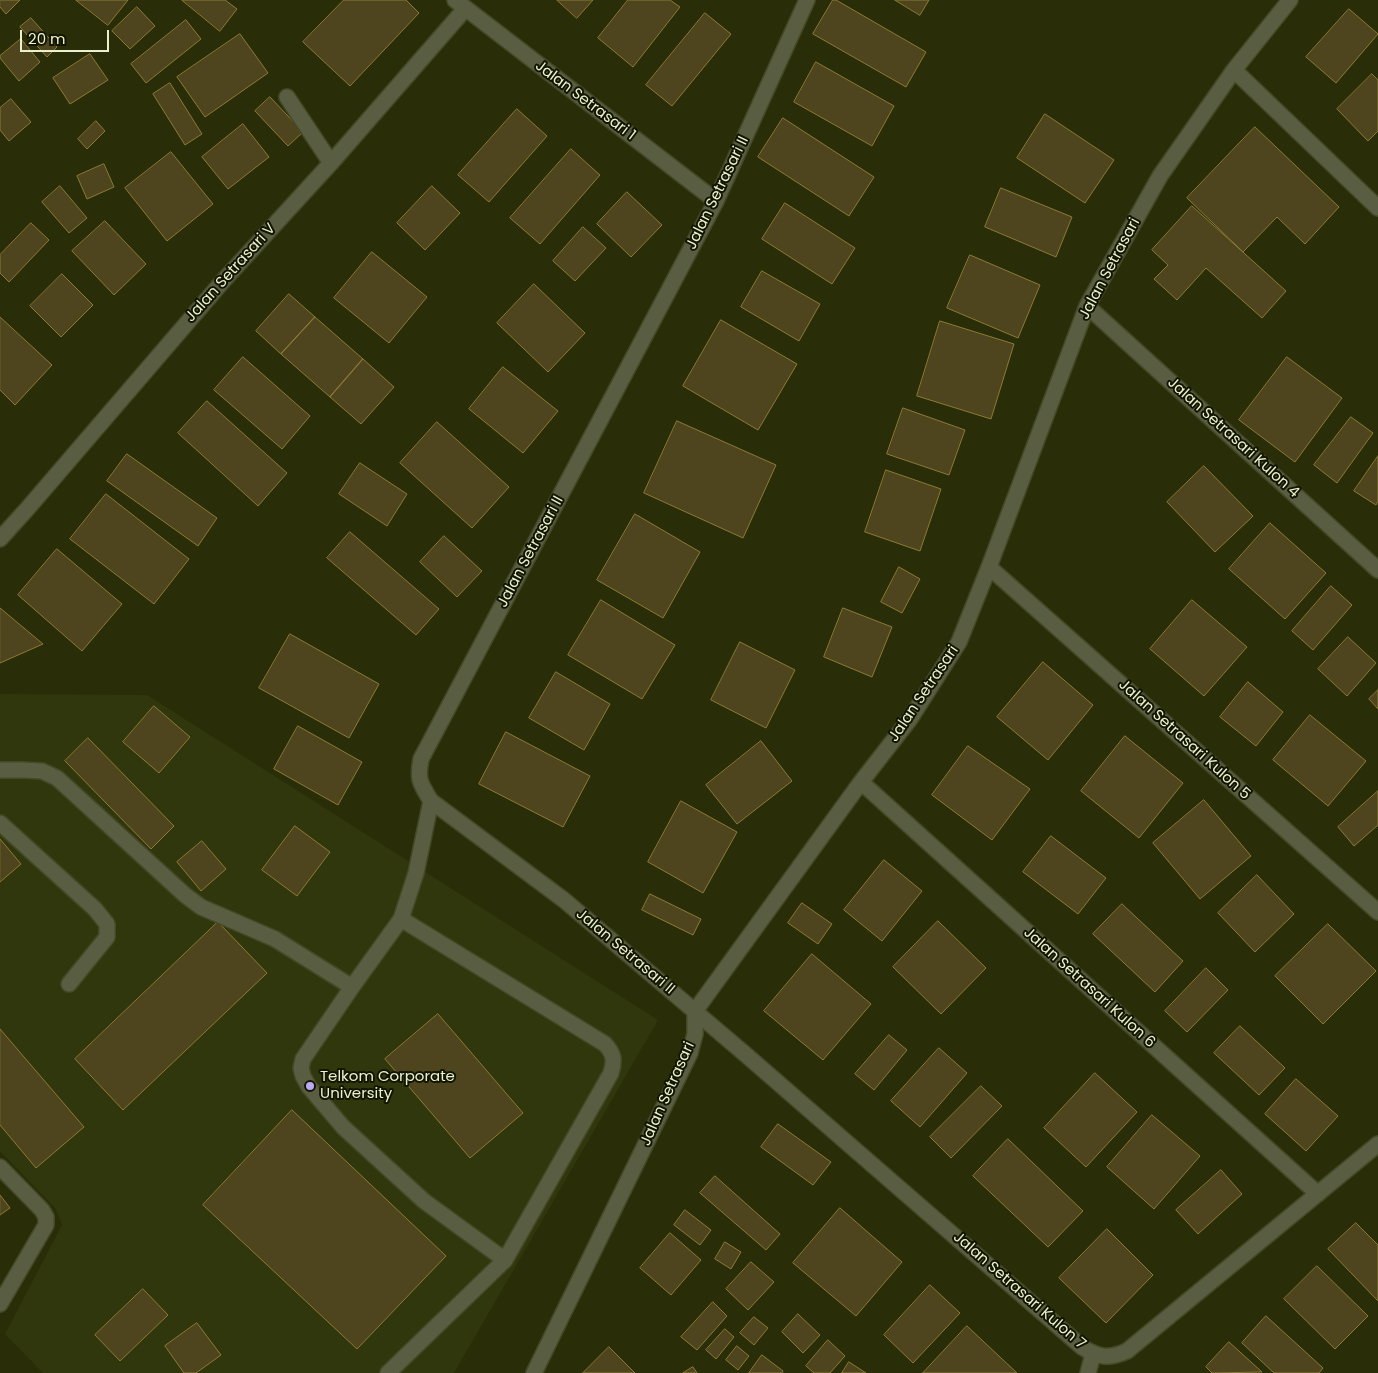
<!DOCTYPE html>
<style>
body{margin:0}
#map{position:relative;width:1378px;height:1373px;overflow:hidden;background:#292d08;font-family:Poppins,sans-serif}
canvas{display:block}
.scale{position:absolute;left:20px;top:30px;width:89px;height:22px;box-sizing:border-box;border:2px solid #eaf1cd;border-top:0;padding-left:6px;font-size:15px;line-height:18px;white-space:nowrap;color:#eaf1cd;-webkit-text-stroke:4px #121500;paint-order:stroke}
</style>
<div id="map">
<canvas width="1378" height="1373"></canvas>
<div class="scale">20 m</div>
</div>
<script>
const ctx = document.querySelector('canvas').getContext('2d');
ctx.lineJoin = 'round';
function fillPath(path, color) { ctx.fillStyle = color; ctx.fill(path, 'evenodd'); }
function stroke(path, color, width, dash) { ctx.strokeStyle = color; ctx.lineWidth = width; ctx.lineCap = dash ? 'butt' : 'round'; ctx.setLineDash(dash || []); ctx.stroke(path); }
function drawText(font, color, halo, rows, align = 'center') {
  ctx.font = font + ' Poppins,sans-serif'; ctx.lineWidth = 4; ctx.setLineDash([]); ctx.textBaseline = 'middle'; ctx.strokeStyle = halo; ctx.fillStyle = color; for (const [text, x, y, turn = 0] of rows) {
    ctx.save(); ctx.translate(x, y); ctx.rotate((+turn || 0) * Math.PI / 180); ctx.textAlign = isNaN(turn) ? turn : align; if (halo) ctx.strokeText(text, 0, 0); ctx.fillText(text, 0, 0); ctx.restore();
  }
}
fillPath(new Path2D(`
 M0 694 147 695 658 1020 454 1373H43L5 1334 62 1225 56 1209 0 1151Z`), '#31370c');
const building = new Path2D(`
 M0 0H20L6 14 0 7Z
 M76 0H128L108 25Z
 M182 0H225L237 9 220 31Z
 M344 0H406L419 13 350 86 303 42Z
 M557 0H593L577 18Z
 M628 0H670L680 7 633 67 598 38Z
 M833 0H836L926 52 906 87 813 34Z
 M895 0H929L920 15Z
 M137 7 155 26 130 49 112 31Z
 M1349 9 1378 34 1336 83 1306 57Z
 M705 13 731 34 672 106 646 85Z
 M31 18 57 47 47 57 20 27Z
 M186 20 201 39 146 83 131 64Z
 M240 34 268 73 205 117 177 77Z
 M21 39 40 62 19 81 0 58V56Z
 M90 54 108 80 70 104 53 78Z
 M816 62 894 106 872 146 794 102Z
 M1372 74 1378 80V131L1368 141 1337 109Z
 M170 83 202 134 185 145 153 94Z
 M270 97 303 132 288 146 255 111Z
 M11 99 31 122 9 141 0 130V108Z
 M517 109 547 136 489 202 458 175Z
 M1045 114 1114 160 1085 203 1017 158Z
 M783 118 874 177 849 216 758 157Z
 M96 121 105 131 87 149 78 139Z
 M243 124 269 157 228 189 202 157Z
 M1255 127 1339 207 1305 244 1277 217 1243 252 1187 198Z
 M571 149 600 175 540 244 510 218Z
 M171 152 213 204 167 241 125 188Z
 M104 164 114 187 87 199 77 176Z
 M60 186 87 218 69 233 42 202Z
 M432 186 460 213 425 250 397 223Z
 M1001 188 1072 217 1056 257 985 227Z
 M627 192 662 225 631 257 597 224Z
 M785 203 855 248 832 284 762 239Z
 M1192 206 1286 291 1262 318 1206 268 1177 300 1154 279 1168 265 1152 250Z
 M105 221 146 264 114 295 72 251Z
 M31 223 49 240 9 282 0 273V255Z
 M583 227 606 248 575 281 553 261Z
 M372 252 427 297 389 343 334 298Z
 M970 255 1040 285 1018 338 947 308Z
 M762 271 820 304 799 341 741 307Z
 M62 274 93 305 61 337 30 306Z
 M534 284 585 333 548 372 497 323Z
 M289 294 315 317 281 354 256 331Z
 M0 317 52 365 15 405 0 390Z
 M315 317 363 359 330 397 281 354Z
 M721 320 797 364 758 430 683 386Z
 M940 321 1014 344 991 419 917 396Z
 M243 357 310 416 282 449 214 390Z
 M1287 357 1342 398 1295 462 1239 420Z
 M363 359 394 387 361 424 330 397Z
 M503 367 558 411 523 453 469 409Z
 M207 401 287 473 258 506 178 433Z
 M903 408 965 430 949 475 887 454Z
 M1351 417 1373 433 1337 483 1314 465Z
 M677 421 776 465 743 538 644 493Z
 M437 422 509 487 472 528 400 463Z
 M127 454 217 518 198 546 107 481Z
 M1378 456V501L1376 505 1354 491Z
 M360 463 407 494 387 526 339 494Z
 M1204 466 1253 516 1215 552 1167 502Z
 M886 470 941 489 920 551 865 532Z
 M106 494 189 559 154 604 70 539Z
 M635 514 700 552 663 618 597 580Z
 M1270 523 1326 573 1285 619 1229 569Z
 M350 532 439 609 416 635 327 558Z
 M444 536 482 571 457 597 420 562Z
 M57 549 122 604 82 651 18 595Z
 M899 567 920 579 902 613 881 602Z
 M1331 586 1352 605 1313 650 1292 631Z
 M601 600 675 645 642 699 568 655Z
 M1192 600 1247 647 1204 696 1150 649Z
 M0 608 43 644 0 663Z
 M843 608 892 627 872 677 824 657Z
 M290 634 379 684 349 738 259 688Z
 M1348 637 1376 663 1347 696 1318 669Z
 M740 642 795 670 766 728 711 700Z
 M1043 662 1093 705 1048 760 997 717Z
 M556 672 610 704 584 750 529 718Z
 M1248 682 1283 712 1256 746 1220 717Z
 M1378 690V709L1369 699Z
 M154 706 190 737 159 773 123 742Z
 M1310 715 1366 761 1328 806 1273 760Z
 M298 726 362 762 338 805 274 769Z
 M506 732 590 776 563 827 479 784Z
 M1125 736 1183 783 1139 838 1081 791Z
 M88 738 174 826 151 849 65 761Z
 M761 741 792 781 737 824 706 785Z
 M968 746 1030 789 992 840 932 795Z
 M1378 791V825L1354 846 1338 827Z
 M1204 800 1251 856 1200 899 1153 843Z
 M681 801 737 832 703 893 648 862Z
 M295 826 330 852 297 896 262 870Z
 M1051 836 1106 878 1078 914 1023 872Z
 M0 839 21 864 0 882Z
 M202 841 226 869 201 891 177 862Z
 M884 860 922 891 882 941 844 910Z
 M1257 875 1294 914 1255 952 1218 913Z
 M650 894 701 919 693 935 642 910Z
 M802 903 832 924 818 944 788 923Z
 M1122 904 1183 961 1155 992 1093 934Z
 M938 921 986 968 941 1014 893 967Z
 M218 922 267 973 123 1110 75 1059Z
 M1328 924 1376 971 1323 1024 1275 976Z
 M812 954 871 1004 823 1060 764 1011Z
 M1206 968 1228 990 1187 1032 1165 1011Z
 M438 1014 523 1113 470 1158 385 1059Z
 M1240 1026 1285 1068 1259 1095 1214 1053Z
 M0 1029 84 1127 36 1168 0 1125Z
 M889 1035 907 1050 874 1090 855 1074Z
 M939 1048 967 1073 920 1127 891 1101Z
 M1095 1073 1137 1112 1086 1167 1044 1128Z
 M1296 1079 1338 1116 1306 1151 1265 1114Z
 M981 1086 1002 1106 951 1158 930 1137Z
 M292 1110 446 1256 357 1349 203 1205Z
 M1152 1115 1200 1156 1154 1209 1107 1167Z
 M778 1124 831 1162 813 1185 761 1147Z
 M1008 1139 1083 1211 1048 1247 973 1176Z
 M1221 1170 1242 1194 1198 1234 1176 1210Z
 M715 1176 780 1234 766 1250 700 1193Z
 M0 1195 10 1208 0 1215Z
 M840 1208 902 1262 856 1316 793 1263Z
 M685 1210 711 1230 700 1245 674 1225Z
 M1356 1223 1378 1245V1301L1328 1249Z
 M1107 1229 1153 1275 1106 1323 1059 1278Z
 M670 1233 701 1260 671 1295 640 1268Z
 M725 1242 741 1252 731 1269 715 1259Z
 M751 1262 774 1282 748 1310 726 1289Z
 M1317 1266 1368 1316 1335 1349 1284 1299Z
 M930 1285 960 1313 913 1363 884 1335Z
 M143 1289 168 1315 120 1361 95 1335Z
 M713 1302 727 1316 697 1350 681 1337Z
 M798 1314 820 1335 803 1353 782 1332Z
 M1266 1316 1323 1368 1319 1373H1274L1242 1343Z
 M754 1317 768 1328 754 1345 740 1333Z
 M197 1323 221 1355 196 1373H184L165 1346Z
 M967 1326 1017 1373H923Z
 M725 1329 734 1337 716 1359 706 1350Z
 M828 1340 845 1356 830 1373H814L806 1366Z
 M1229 1342 1262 1372 1212 1373 1206 1367Z
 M737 1346 749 1356 738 1370 726 1360Z
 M609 1347 635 1373H583Z
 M762 1355 783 1371 782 1373H749Z
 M849 1362 866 1373H842Z
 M693 1367 697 1373H683Z`);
fillPath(building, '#4e451f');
stroke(building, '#8c7b33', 1);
const minor = new Path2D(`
 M455 0 716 201
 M807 0 716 201 421 759C417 780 420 783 431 801L564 900 745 1054 1082 1347C1099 1358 1109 1359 1127 1351L1378 1144
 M1234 70 1378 208
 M287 97 331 163
 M1087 306 1378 570
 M0 539 28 508 223 281 331 163 465 9
 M989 567 1378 912
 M0 770H22L42 771 57 778 185 895 201 907 275 939 352 987 401 919 605 1044C614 1054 615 1060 611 1073L505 1260 388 1373
 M861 782 1318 1194
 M0 823 95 909 107 924V937L69 984
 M401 919 416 873 431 801
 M352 987 303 1059 301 1068 303 1076 309 1087 343 1127 424 1201 505 1260
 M0 1167 42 1210 46 1217V1225L0 1304
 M534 1373 690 1053 695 1034V1011L861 782 910 719 959 642 989 567 1087 306 1160 176 1234 70 1290 0
 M1088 1373 1093 1354`);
stroke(minor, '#444824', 18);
stroke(minor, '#595e43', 15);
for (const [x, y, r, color] of [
 [310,1086,5,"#bea9f5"]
]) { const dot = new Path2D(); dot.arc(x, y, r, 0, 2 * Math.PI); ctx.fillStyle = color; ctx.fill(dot); stroke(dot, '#121500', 2); }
drawText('15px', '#eaf1cd', '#121500', [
 ["Jalan Setrasari 1",585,101,37],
 ["Jalan Setrasari II",718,193,-64],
 ["Jalan Setrasari",1110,269,-62],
 ["Jalan Setrasari V",231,273,-48],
 ["Jalan Setrasari Kulon 4",1233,438,42],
 ["Jalan Setrasari II",531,552,-62],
 ["Jalan Setrasari",924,694,-56],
 ["Jalan Setrasari Kulon 5",1184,740,42],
 ["Jalan Setrasari II",625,952,40],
 ["Jalan Setrasari Kulon 6",1089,988,42],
 ["Jalan Setrasari",668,1094,-66],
 ["Jalan Setrasari Kulon 7",1019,1291,41]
]);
drawText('15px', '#eaf1cd', '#121500', [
 ["Telkom Corporate",320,1077],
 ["University",320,1094]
], 'left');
</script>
